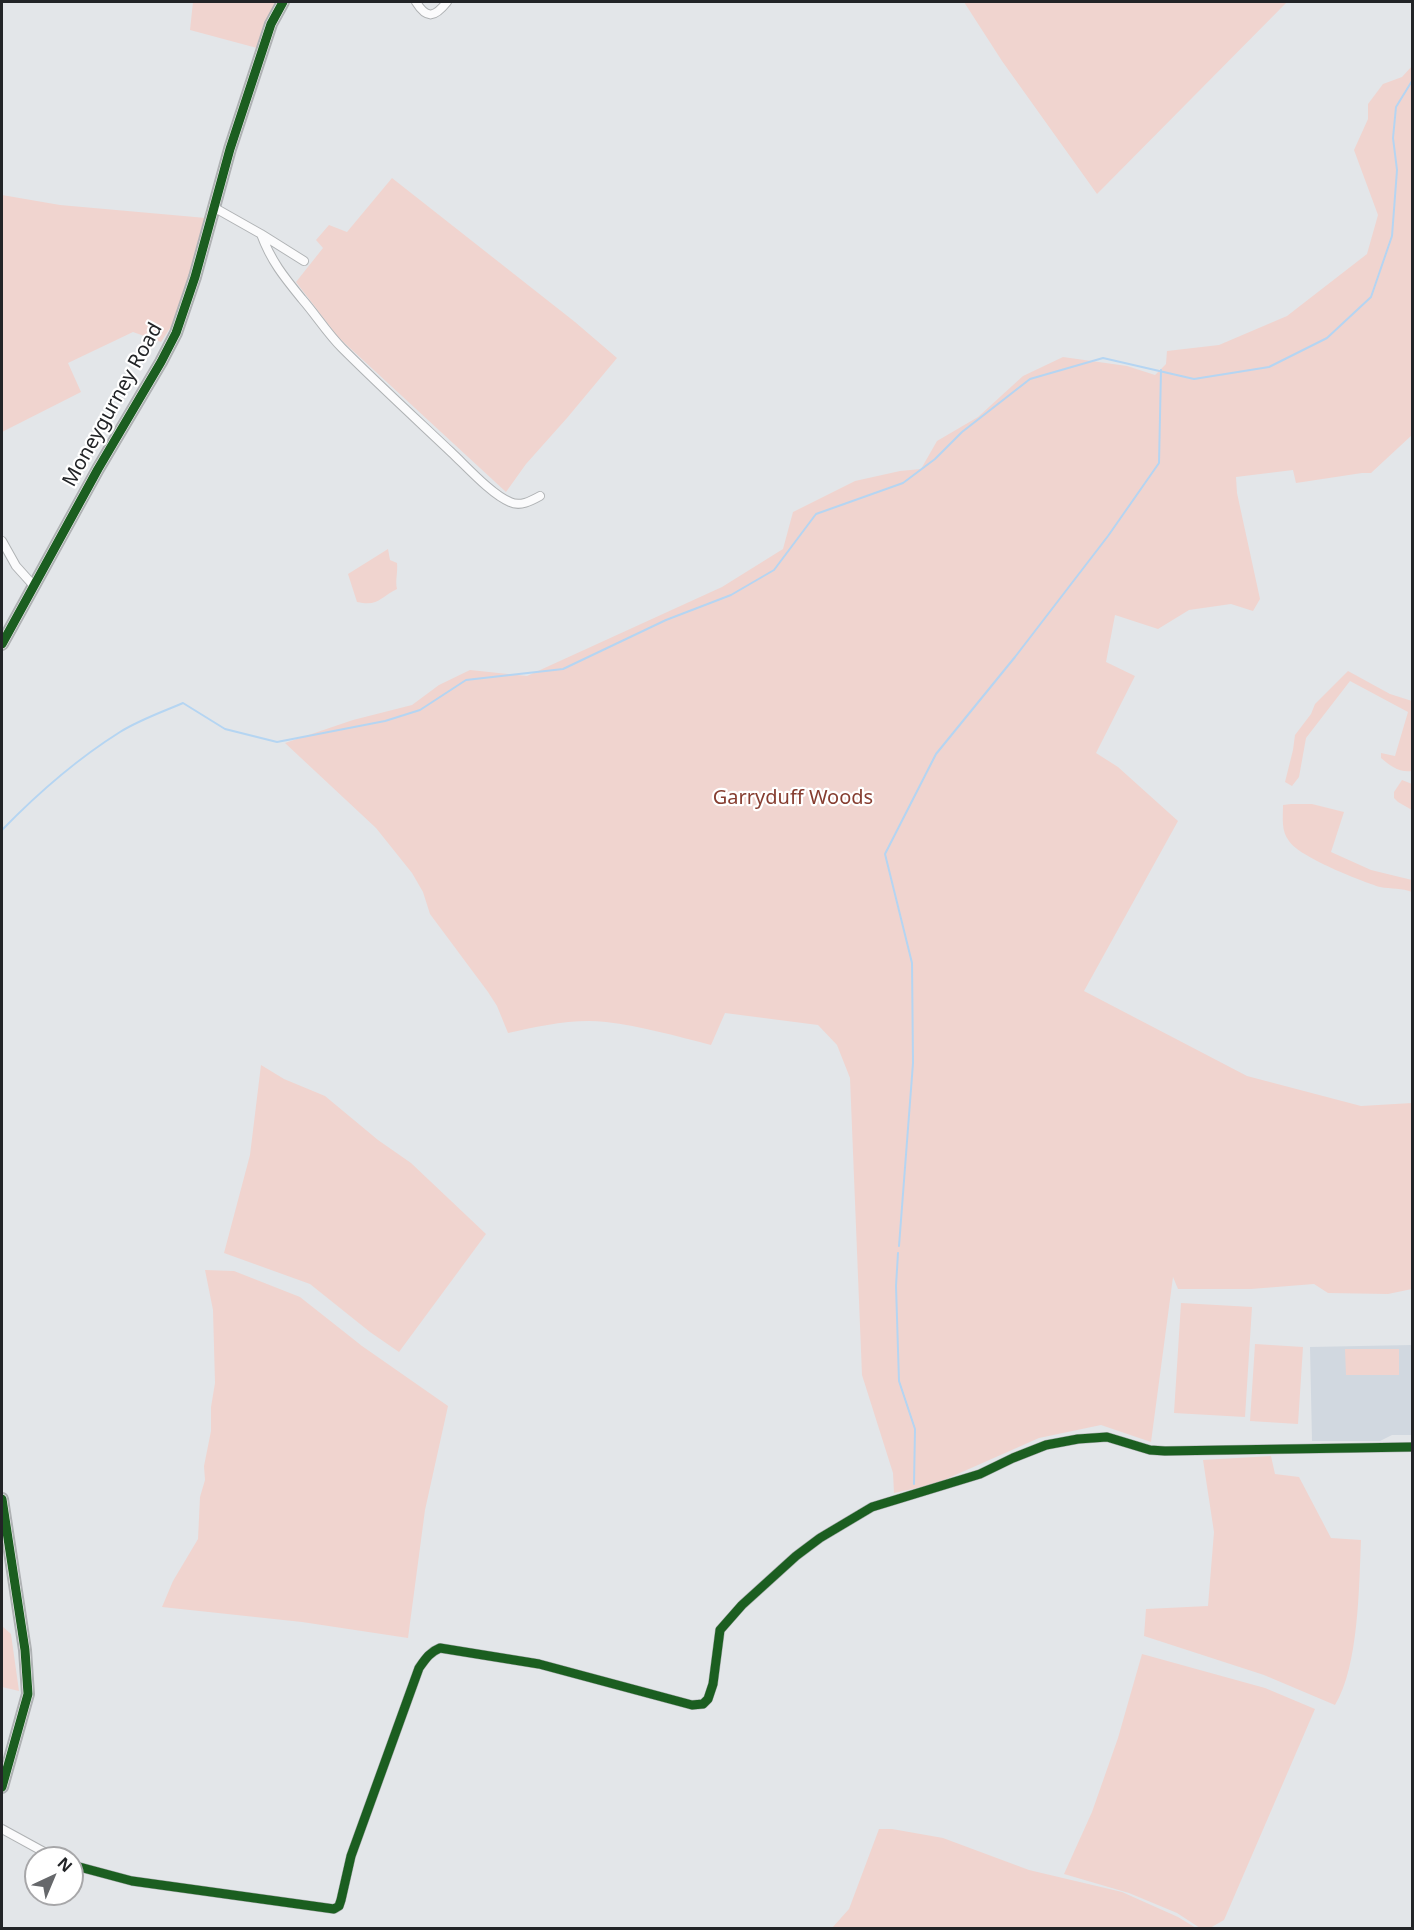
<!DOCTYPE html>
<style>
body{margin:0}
#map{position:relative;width:1414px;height:1930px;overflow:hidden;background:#e3e6e9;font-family:"Noto Sans",sans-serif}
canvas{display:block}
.frame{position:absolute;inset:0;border:3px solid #222427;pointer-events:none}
.north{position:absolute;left:24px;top:1846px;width:60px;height:60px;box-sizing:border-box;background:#fff;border:2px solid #a7a7a9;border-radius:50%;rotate:44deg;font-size:16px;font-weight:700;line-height:24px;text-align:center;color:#222427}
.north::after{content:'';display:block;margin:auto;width:21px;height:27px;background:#66686b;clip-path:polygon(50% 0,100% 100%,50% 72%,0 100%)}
</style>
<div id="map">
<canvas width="1414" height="1930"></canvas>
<div class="frame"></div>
<div class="north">N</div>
</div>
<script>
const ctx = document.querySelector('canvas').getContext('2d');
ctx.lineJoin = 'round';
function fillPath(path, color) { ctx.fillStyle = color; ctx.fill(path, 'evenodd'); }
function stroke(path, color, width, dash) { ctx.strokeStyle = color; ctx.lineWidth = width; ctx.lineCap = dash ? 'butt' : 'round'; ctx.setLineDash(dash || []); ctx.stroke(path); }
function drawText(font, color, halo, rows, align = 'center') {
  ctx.font = font + ' "Noto Sans",sans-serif'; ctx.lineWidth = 4.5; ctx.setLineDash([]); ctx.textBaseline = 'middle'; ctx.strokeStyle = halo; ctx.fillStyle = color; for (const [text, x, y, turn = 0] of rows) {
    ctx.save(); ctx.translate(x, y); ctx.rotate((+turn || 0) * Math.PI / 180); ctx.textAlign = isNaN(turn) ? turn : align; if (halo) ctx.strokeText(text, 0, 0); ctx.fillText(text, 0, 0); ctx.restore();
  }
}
fillPath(new Path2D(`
 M1412 1345V1435H1392L1380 1441H1312L1310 1347Z`), '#d1d8e0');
fillPath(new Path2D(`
 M193 2H277L265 22 257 48 190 30Z
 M964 2H1287L1097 194 1002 61Z
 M1412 66V435L1371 473H1362L1296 483 1293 470 1236 477 1237 493 1260 599 1253 611 1231 604 1189 610 1158 629 1115 615 1106 662 1135 676 1096 753 1118 767 1178 821 1084 991 1247 1076 1361 1106 1412 1103V1289L1388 1294 1328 1293 1314 1284 1251 1289H1178L1173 1277 1151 1442 1101 1425 1039 1438 935 1484 894 1493 893 1473 862 1375 850 1078 837 1045 818 1025 725 1013 711 1045C676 1036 641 1026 606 1022 576 1018 538 1026 508 1033L497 1006 488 992 430 914 423 892 412 873 376 828 285 743 353 720 412 705 439 685 470 670 527 676 722 587 783 549 793 512 855 481 900 471 921 469 937 441 978 417 1023 376 1063 357 1127 366 1155 375 1166 364 1167 351 1219 345 1287 316 1367 254 1378 215 1354 150 1368 119V104L1383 84 1402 77Z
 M392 178 575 322 617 358 567 418 526 464 506 492 338 337 296 282 323 248 316 240 329 225 347 232Z
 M2 195 60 205 206 218 176 319 161 342 133 332 68 363 81 392 2 432Z
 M388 549 390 560 397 563C398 573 395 580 397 589 380 597 379 607 357 602L348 574Z
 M1348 671 1390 694 1412 701V771C1400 773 1390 766 1381 758V753L1395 756 1408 712 1350 681 1306 738 1299 777 1292 786 1285 782 1293 750 1295 735 1311 714 1315 704Z
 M1402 780 1412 784V810L1398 802 1394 798V792Z
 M1291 804H1312L1344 812 1331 852 1371 870 1412 880V892C1402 888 1391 889 1380 887 1361 881 1299 857 1289 841 1281 831 1283 818 1283 805Z
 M261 1065 284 1079 325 1096 378 1140 411 1163 486 1234 399 1352 370 1332 310 1284 224 1253 250 1155Z
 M205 1270 234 1271 300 1297 362 1346 448 1406 425 1510 408 1638 302 1622 162 1607 173 1581 198 1539 200 1497 205 1480 204 1466 211 1431V1407L215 1383 213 1310Z
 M1181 1303 1252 1307 1245 1417 1174 1413Z
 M1255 1344 1303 1347 1298 1424 1250 1421Z
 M1345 1349H1399V1375H1346Z
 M1271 1456 1275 1474 1299 1477 1331 1538 1361 1540C1359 1585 1359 1666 1335 1705L1264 1675 1144 1636 1146 1609 1208 1606 1214 1532 1203 1460Z
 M2 1626 11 1634 19 1691 2 1687Z
 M1142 1654 1265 1688 1315 1709 1224 1920 1210 1928H1200L1177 1913 1129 1893 1064 1874 1092 1812 1118 1738Z
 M879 1829H892L943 1838 1029 1870 1122 1892 1178 1917 1196 1928H832L849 1909Z`), '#f0d4cf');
stroke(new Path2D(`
 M2 830C37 794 77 759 120 732 139 720 162 712 183 703L225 729 277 742 385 721 420 710 466 680 563 669 666 620 731 595 774 570 816 514 903 483 935 459 962 432 1030 379 1103 358 1194 379 1269 367 1327 338 1371 297 1392 236 1397 170 1393 138 1396 107 1412 81
 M899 1246 913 1063 912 963 885 854 936 754 1015 657 1108 536 1159 463 1161 370
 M898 1253 896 1286 899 1381 915 1429 914 1484`), '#b5d5f2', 2);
const street = new Path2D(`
 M416 2C427 20 435 17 447 2
 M215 208 261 234C271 261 284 277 302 299 316 315 327 333 342 348 378 384 415 418 451 452 466 466 492 495 510 502 520 507 531 501 540 496
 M261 234 304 261
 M2 541 16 566 34 586
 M2 1829 55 1858
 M72 1865 132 1881 334 1909 339 1906 341 1900 351 1856 419 1668C426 1658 430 1652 440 1648L539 1664 692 1705 703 1704 708 1699 713 1684 720 1630 742 1605 796 1556 820 1538 872 1507 980 1474 1013 1458 1046 1445 1078 1439 1107 1437 1150 1450 1165 1451 1412 1447`);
const secondary = new Path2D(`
 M2 644 98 469 161 362 176 333 195 277 230 149 271 24 283 2
 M2 1499 25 1650 28 1694 2 1787`);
stroke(street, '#afb2b4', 10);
stroke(secondary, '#afb2b4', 14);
stroke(street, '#fbfbfc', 8);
stroke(secondary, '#fbfbfc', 10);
stroke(new Path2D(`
 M2 644 98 469 161 362 176 333 195 277 230 149 271 24 283 2
 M2 1499 25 1650 28 1694 2 1787
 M72 1865 132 1881 334 1909 339 1906 341 1900 351 1856 419 1668C426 1658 430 1652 440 1648L539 1664 692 1705 703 1704 708 1699 713 1684 720 1630 742 1605 796 1556 820 1538 872 1507 980 1474 1013 1458 1046 1445 1078 1439 1107 1437 1150 1450 1165 1451 1412 1447`), '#1b5e20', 9);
drawText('20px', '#222427', '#fff', [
 ["Moneygurney Road",113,405,-61]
]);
drawText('20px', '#863d30', '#fff', [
 ["Garryduff Woods",793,798]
]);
</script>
